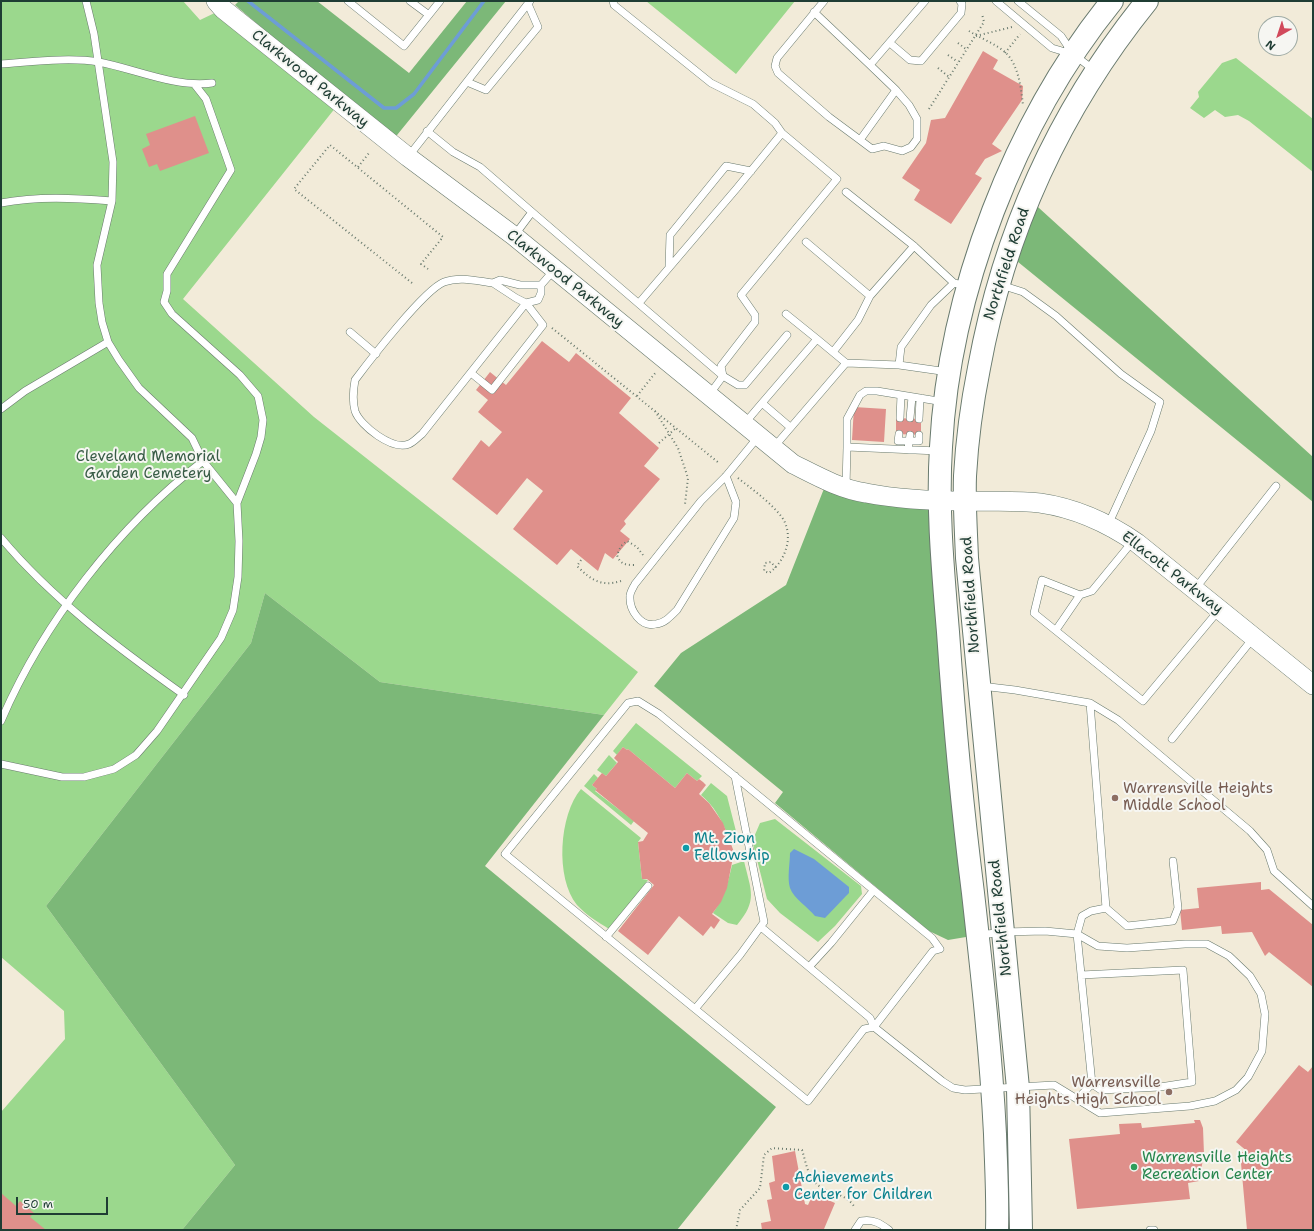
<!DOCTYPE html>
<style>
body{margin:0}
#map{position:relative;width:1314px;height:1231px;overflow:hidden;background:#f2ebd9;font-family:"Shantell Sans",sans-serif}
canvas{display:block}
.frame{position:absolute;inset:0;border:2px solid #1f3d34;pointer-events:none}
.north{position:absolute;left:1258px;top:16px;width:40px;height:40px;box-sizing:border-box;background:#f6f6f2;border:1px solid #a0aca6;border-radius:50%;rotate:219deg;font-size:11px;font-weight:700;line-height:16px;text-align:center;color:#1f3d34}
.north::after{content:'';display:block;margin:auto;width:14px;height:18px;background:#d1495b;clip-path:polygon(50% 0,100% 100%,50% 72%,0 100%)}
.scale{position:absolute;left:16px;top:1197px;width:92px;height:18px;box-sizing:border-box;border:2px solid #1f3d34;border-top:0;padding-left:5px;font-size:12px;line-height:14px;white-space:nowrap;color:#1f3d34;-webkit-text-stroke:3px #f6f6f2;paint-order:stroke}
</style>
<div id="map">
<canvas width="1314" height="1231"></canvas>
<div class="frame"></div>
<div class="north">N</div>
<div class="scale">50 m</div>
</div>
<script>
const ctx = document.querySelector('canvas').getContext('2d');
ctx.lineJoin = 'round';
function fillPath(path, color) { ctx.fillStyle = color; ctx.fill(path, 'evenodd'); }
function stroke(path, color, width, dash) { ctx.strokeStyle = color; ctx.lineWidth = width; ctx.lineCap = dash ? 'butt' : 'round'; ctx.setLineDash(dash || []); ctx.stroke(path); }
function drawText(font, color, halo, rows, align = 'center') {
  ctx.font = font + ' "Shantell Sans",sans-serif'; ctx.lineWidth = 4; ctx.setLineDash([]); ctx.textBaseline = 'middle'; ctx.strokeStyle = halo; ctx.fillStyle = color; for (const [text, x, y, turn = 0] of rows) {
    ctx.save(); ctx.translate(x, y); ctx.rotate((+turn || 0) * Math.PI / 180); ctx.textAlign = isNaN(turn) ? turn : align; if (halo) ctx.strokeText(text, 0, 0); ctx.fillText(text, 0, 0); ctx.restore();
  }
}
fillPath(new Path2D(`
 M1 1H183L200 20 223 9 340 102 183 299 314 417 638 672 604 715 380 682 265 593 251 643 46 906 235 1165 182 1230H1V1112L65 1039 64 1011 1 957Z
 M646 1H795L736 74Z
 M1236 58 1313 119V172L1249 121 1238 115 1225 117 1215 110 1204 118 1190 108 1199 97 1198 92 1222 63Z
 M636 723 702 776 697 781 687 773 675 788 628 749 627 750 623 747 617 755 613 751Z
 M609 755 617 763 606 776 597 770Z
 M594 774 598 778 592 785 597 789 595 791 634 821 631 825 584 786Z
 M711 783 727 796 738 839 728 836C722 820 714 806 701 795Z
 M581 789 641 838 638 842 642 879 648 880 609 929C598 922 586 915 577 905 555 878 559 815 581 789Z
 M775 819 861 886 862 894 835 926 818 942 780 913 767 899 753 844 754 837 760 823Z
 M744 861C751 891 758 900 737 925L728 923 713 913C724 898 728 883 732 865Z`), '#9bd88d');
fillPath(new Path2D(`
 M239 1H317L409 73 467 1H506L393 140 235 5Z
 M1028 198 1313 457V502L1007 253Z
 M827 481 939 499 978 935 948 940 929 931 775 803 783 792 654 686 681 653 786 585Z
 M265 593 380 682 604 715 485 866 776 1107 677 1230H182L235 1165 46 906 251 643Z`), '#7cb878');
fillPath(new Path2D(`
 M794 849 814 859 849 887V893L846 896 825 918 815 916C808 907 794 899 790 888 787 878 790 863 790 853Z`), '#6d9dd6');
stroke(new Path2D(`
 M248 1 384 108H396L414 94 484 1`), '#6d9dd6', 3.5);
fillPath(new Path2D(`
 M983 51 998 60 993 69 1023 86 1022 100 992 144 1002 151 985 159 975 174 982 178 951 224 914 200 920 190 902 178 926 143 931 120 945 118Z
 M195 116 209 153 160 171 157 164 149 167 142 149 150 145 146 134Z
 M542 341 569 362 576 353 631 398 619 413 659 448 644 466 660 479 624 521 626 524 620 531 630 539 613 559 605 553 598 571 571 549 557 565 513 529 543 491 527 478 497 515 452 479 481 440 489 447 502 432 478 412 488 400 476 390 490 372 506 385Z
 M854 407 886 409 884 442 852 440Z
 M896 418 921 419V435L896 434Z
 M623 747 627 750 628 749 675 788 687 773 697 781 699 779 703 782 706 785 699 794 709 803 723 823 734 852 727 888 721 902 712 914 720 920 714 929 711 926 703 936 679 916 648 955 618 931 654 885 647 879H642L638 842 643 841 648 833 595 790 597 789 592 785 602 773 606 776 618 762 614 758Z
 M1261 882V890L1269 889 1313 925V987L1269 952 1265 956 1252 932 1222 934 1221 926 1182 930 1180 910 1199 908 1197 888Z
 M1299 1065 1308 1072 1313 1066V1230H1247L1240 1152H1248L1236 1142Z
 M1194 1120H1200L1203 1128 1204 1154 1199 1181 1188 1183 1190 1199 1077 1209 1069 1139 1120 1134 1119 1124 1141 1123 1142 1128 1195 1123Z
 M795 1151 805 1204 808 1205 813 1194 816 1196 817 1192 829 1197 828 1200 835 1203 824 1229 826 1230H762L761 1223 771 1221 767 1200 772 1199 769 1183 775 1181 772 1156Z
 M1 1193 16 1206 20 1201 34 1213 30 1217 46 1230H1Z`), '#df908b');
const service = new Path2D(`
 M348 1 404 46 440 1
 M410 1 429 15
 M613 1 614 5 711 83 753 104 775 123 782 133 837 179 741 295 755 315V322L721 366 723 376 738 385H745L787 335
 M824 1 777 58 775 66 778 73 829 117 860 140 896 90 870 65 925 1
 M996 1 1052 48 1072 54
 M1018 1 1061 36 1073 54 1094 70
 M814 12 870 65
 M890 43 910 60 921 61 961 13 962 4 960 1
 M1 64C31 62 69 57 99 62 135 69 176 88 212 83
 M467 82 486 90 538 27 528 4
 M195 85 206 99 231 170 167 274V291L164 302 172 314 240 375 258 396 263 420 261 437 256 454 237 503
 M427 131 453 152 480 167 532 212
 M860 140 872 149 884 146 902 151 911 147 917 139V119L909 105 896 90
 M408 157 530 1
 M846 192 914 246 954 283
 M1 203C37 196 75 198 112 201
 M514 236 532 212 723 376 709 395
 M806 242 870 296 858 320 833 352
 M669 267 670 235 726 166 751 171
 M541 285V293L538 300 526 303 516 298 493 283 500 280 520 285H541L554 270
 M1001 285 1023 292 1056 316 1121 374 1160 402 1151 431 1108 525
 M870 296 914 246
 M639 303 737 188 782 133
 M786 314 817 339
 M350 332 376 354
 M899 365 901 347 931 305 954 283 958 284
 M471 373 492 390 543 325 526 303 422 434C418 437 414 442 409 444 393 451 360 426 355 411 352 400 353 391 355 380 370 360 424 290 444 282 460 276 477 281 493 283
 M762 403 817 339 846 363
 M1 409 25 391 108 342
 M900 418 901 395
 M910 418 912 397
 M919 419 920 398
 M745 423 762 403 790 427
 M899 434 898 441H909L910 435
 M774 447 846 363 899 365 948 372
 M847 447V419L860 395 866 391H877L944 402
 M908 450 909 441H919V435
 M726 476 736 502 734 518 677 610C671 616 665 623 656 624 641 628 629 610 630 596 630 592 633 588 635 584L701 501 726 476 758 437
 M846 488 847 447 938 451
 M1 538C53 600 118 648 184 695
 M1133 541 1092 591 1080 595 1042 580 1034 613 1143 701 1219 610
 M1195 589 1276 486
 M1056 630 1080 595
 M981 686 1015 690 1090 703 1118 720 1250 831 1267 850 1274 871 1313 906
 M1090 703 1106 908 1127 926 1173 921 1178 908 1173 861
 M1 721C43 623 118 526 203 461
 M1172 739 1254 637
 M1 764 62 777H84L114 769 136 755 157 731 221 638 233 610 238 577 239 541 237 503 203 461 192 438 139 388 119 360 108 342 102 322 99 303 97 265 112 201 113 162 94 34 86 1
 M761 927 870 1018 874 1027 864 1029 808 1101 505 854 628 703 638 701 659 714 932 938 940 949 933 951 874 1027 942 1081 953 1088 965 1090 1054 1085 1100 1113 1190 1106 1215 1101 1236 1090 1248 1077 1262 1051 1265 1014 1261 994 1250 976 1229 956 1207 944H1185L1127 948 1098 946 1077 934 1045 931 1003 932 980 935
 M606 937 648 886
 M809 967 831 943 873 891
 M1081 975 1183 970 1192 1082 1160 1087 1101 1090 1092 1084
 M695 1009 740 955 764 922 735 776
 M1078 1098 1092 1084 1077 934 1082 916 1091 911 1106 908
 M855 1230 861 1221C873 1219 880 1223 889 1230
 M1150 1230H1154`);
const tertiary = new Path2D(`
 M216 1 223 9 408 157 514 236 793 464C817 476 840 489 866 493 897 499 936 501 967 501 991 502 1015 500 1040 503 1075 508 1108 523 1137 543L1313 685`);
const primary = new Path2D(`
 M997 1230C998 1198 996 1166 995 1134 991 1053 982 973 973 893 962 806 954 719 948 632 943 571 937 509 941 447 949 292 1015 121 1112 1
 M1021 1230 1018 1088 967 558C966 531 964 503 965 476 967 440 972 403 979 368 1004 231 1059 110 1147 1`);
stroke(service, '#697a6e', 8);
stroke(tertiary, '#697a6e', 20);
stroke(primary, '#697a6e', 24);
stroke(new Path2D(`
 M969 31C980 38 996 44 1006 53 1019 66 1021 89 1023 105
 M976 36 1012 27
 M958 43 967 50
 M1005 53 1020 34
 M948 55 958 62
 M938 68 949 77
 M929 109 984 22 982 14
 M358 167 369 153
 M412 283 294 189 330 145 443 237 421 264 428 269
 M552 328 719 463
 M637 396 656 372
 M655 411 678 448 688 478 685 504
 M659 443 676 428
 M738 478C753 490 769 501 781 516 795 534 786 561 769 573L764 571 765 563 771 562 776 568
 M581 560 577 566C591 580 601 587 621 581
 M634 565C625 565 620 564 617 555L621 546 627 541 637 547 643 555
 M736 1230 740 1210 760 1188 764 1155 772 1148 802 1150C805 1159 807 1172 813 1180 824 1195 842 1190 854 1206`), '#697a6e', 2, [1, 3]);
stroke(service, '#fff', 7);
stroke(tertiary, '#fff', 19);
stroke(primary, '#fff', 22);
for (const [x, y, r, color] of [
 [1115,798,4,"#8d6e63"],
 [686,848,4,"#0f9aa8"],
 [1169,1092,4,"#8d6e63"],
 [1134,1167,4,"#2e9e5b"],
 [786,1187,4,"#0f9aa8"]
]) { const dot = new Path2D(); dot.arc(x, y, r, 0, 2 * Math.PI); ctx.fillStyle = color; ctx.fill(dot); stroke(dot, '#f6f6f2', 1.5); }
drawText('15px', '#1f3d34', '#f6f6f2', [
 ["Clarkwood Parkway",310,79,39],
 ["Northfield Road",1007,264,-72],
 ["Clarkwood Parkway",565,279,39],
 ["Ellacott Parkway",1172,573,38],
 ["Northfield Road",971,595,-94],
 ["Northfield Road",1001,918,-96]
]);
drawText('15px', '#385c46', '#f6f6f2', [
 ["Cleveland Memorial",148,457],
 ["Garden Cemetery",148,474]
]);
drawText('15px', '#785e54', '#f6f6f2', [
 ["Warrensville Heights",1123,789],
 ["Middle School",1123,806],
 ["Warrensville",1161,1083,"right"],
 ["Heights High School",1161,1100,"right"]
], 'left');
drawText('15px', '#0d838f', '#f6f6f2', [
 ["Mt. Zion",694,839],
 ["Fellowship",694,856],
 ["Achievements",794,1178],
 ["Center for Children",794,1195]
], 'left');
drawText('15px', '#27864d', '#f6f6f2', [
 ["Warrensville Heights",1142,1158],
 ["Recreation Center",1142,1175]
], 'left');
</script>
